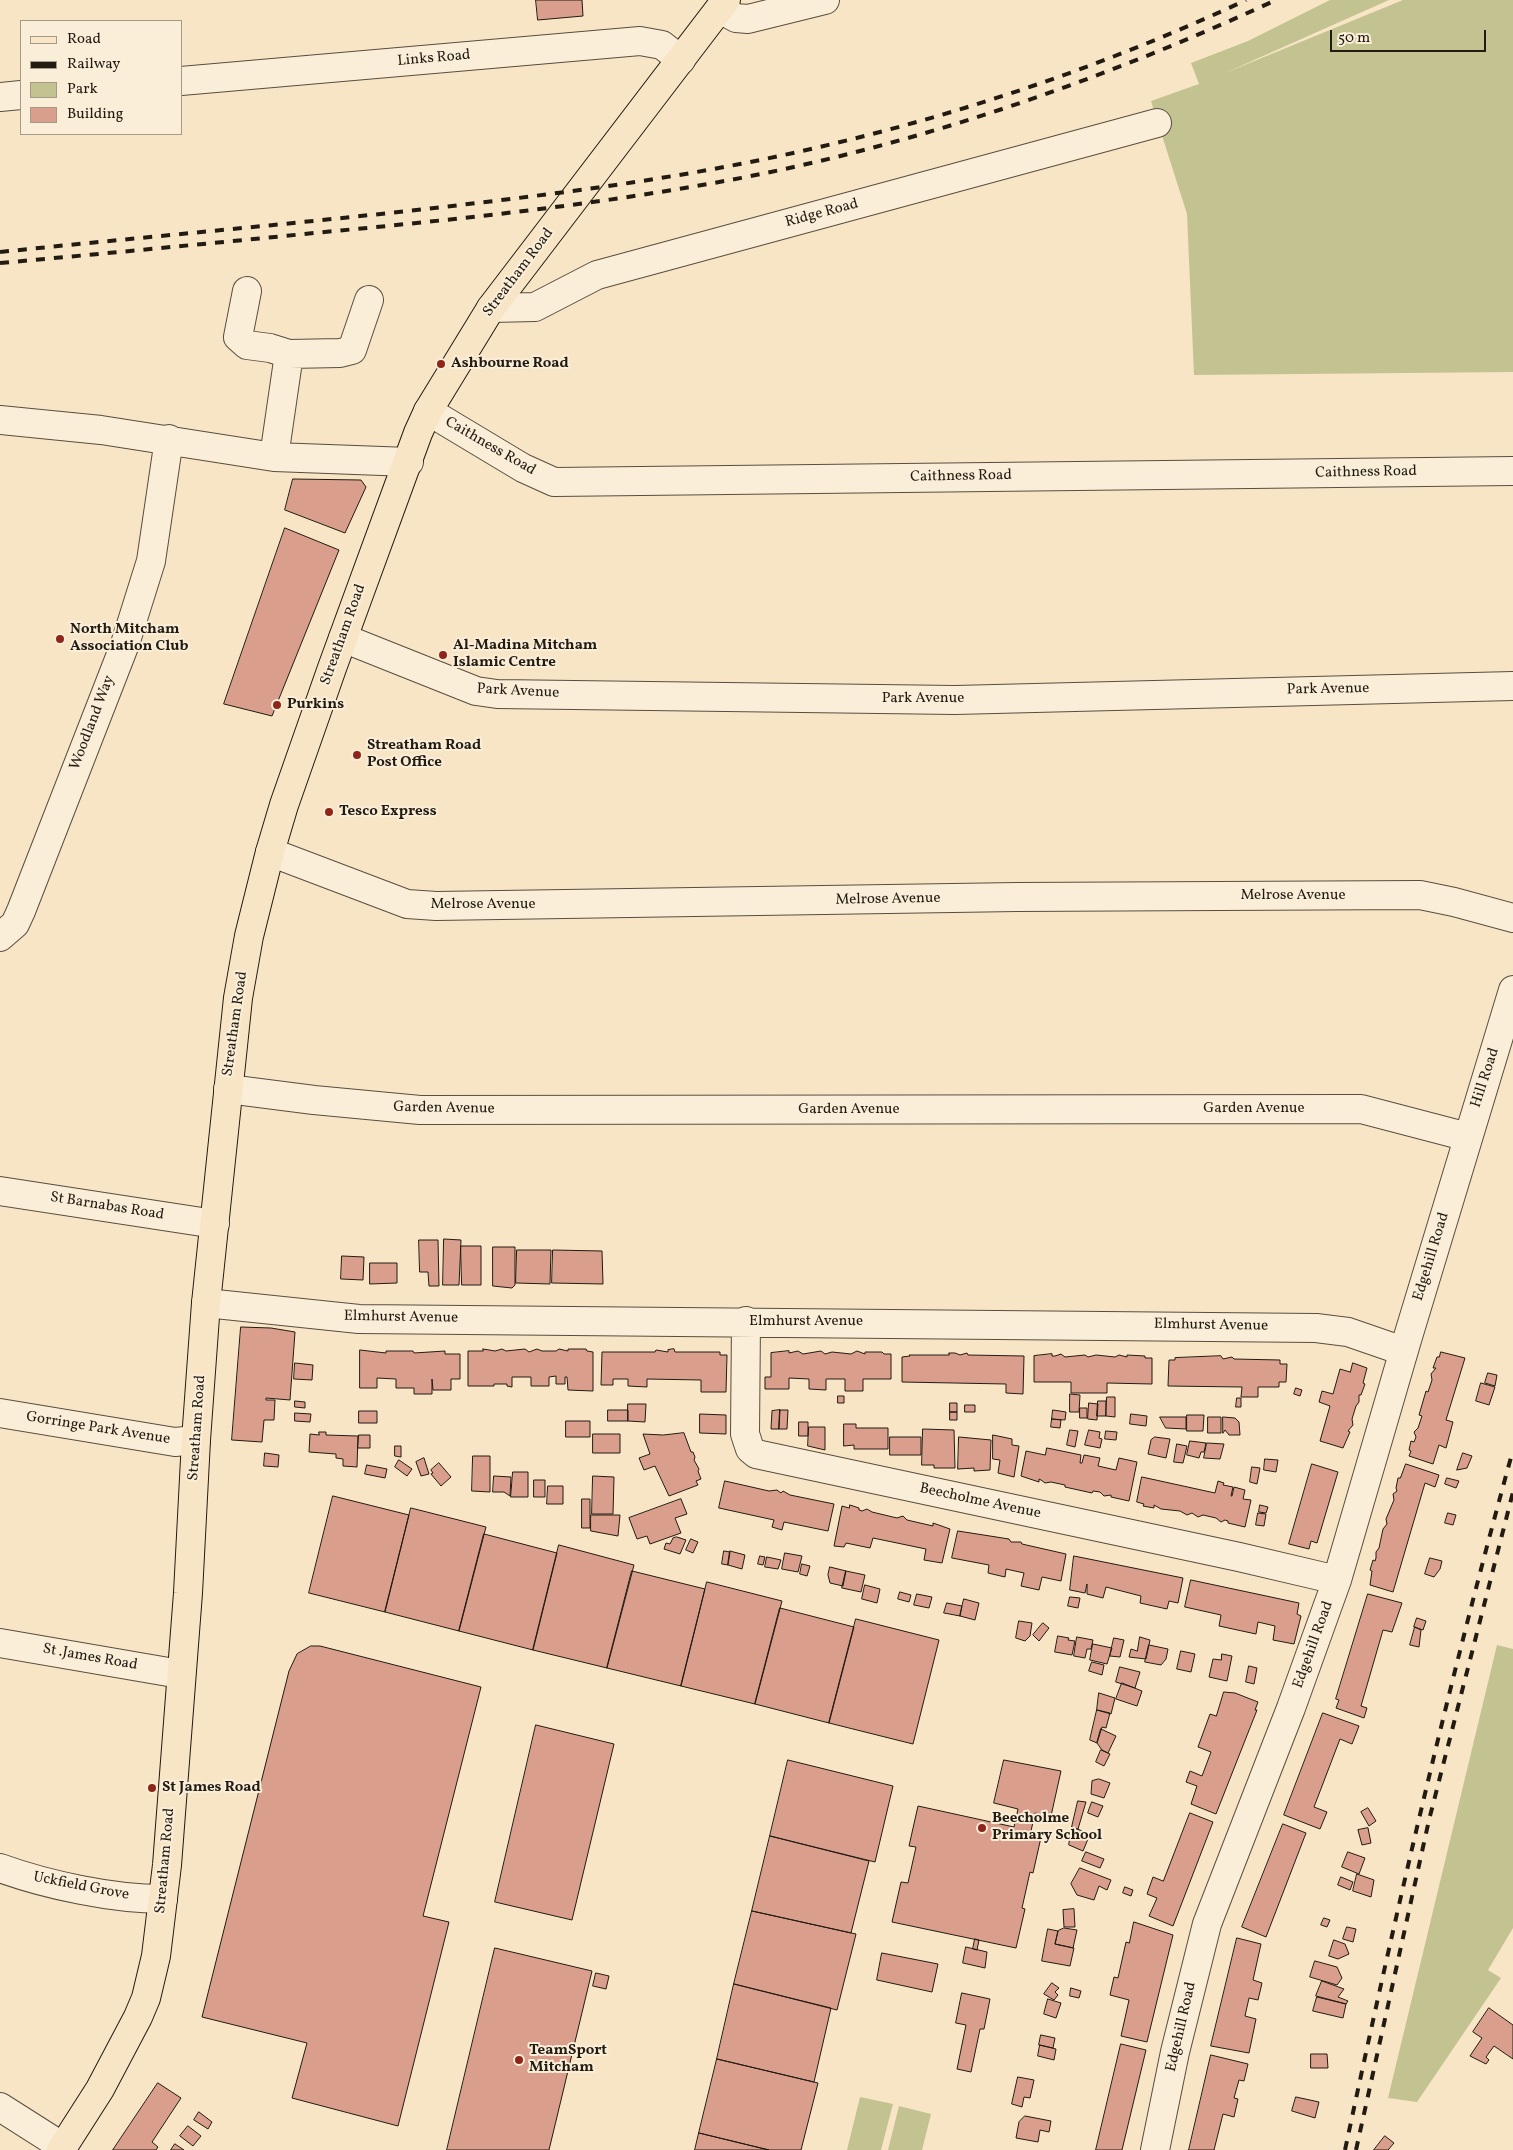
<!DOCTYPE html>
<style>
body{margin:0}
#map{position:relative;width:1513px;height:2150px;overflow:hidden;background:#f8e5c5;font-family:Vollkorn,serif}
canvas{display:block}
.legend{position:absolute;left:20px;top:20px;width:162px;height:115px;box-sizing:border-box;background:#faeed9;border:1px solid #a49a89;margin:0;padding:6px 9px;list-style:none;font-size:15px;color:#221b12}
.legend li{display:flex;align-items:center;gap:10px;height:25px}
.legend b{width:25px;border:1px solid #a49a89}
.scale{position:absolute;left:1330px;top:30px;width:156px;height:22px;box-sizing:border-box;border:2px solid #221b12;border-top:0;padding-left:6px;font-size:15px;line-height:18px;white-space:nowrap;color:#221b12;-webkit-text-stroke:4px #faeed9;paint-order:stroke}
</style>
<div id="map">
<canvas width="1513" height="2150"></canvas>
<ul class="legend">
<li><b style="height:6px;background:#f8e5c5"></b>Road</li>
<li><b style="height:6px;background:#221b12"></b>Railway</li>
<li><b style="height:14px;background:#c3c391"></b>Park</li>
<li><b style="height:14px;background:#da9e8c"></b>Building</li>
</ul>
<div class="scale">50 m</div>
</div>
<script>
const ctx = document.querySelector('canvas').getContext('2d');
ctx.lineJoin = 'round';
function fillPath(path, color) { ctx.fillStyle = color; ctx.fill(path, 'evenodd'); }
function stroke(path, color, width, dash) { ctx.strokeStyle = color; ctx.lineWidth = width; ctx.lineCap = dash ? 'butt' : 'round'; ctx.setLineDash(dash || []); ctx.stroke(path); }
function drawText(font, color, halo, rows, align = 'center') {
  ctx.font = font + ' Vollkorn,serif'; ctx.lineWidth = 4; ctx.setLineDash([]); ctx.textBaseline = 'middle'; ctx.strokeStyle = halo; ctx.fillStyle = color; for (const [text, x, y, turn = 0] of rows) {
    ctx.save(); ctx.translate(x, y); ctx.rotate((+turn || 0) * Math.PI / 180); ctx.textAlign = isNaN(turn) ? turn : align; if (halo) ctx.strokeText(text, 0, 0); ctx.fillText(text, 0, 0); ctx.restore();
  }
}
fillPath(new Path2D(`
 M1330 0H1389L1225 73 1403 0H1513V372L1194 375 1187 214 1151 101 1199 84 1191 63 1248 41Z
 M1497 1645 1513 1649V1928L1488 1970 1501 1978 1417 2102 1388 2098Z
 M860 2097 893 2104 881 2150H847Z
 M899 2106 931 2114 922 2150H888Z`), '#c3c391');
const building = new Path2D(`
 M536 0H582L583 16 538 20Z
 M293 479 361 480 366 487 345 533 285 510Z
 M285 528 339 550 272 716 224 704Z
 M444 1239 461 1240 459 1285H443Z
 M419 1240H438L439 1286H429L428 1272H420Z
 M461 1246H481V1285H462Z
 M493 1247H515V1285L512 1288 493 1286Z
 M517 1250H551L550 1284 516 1283Z
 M553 1250 602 1251 603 1284 552 1283Z
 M342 1256 364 1257 363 1280 341 1279Z
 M370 1263H397V1283L370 1284Z
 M241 1327 271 1328 295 1332 290 1400 266 1398V1400H275L274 1420H264L262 1442 232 1440Z
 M483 1349 495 1351 502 1349 506 1351 525 1349 529 1352 537 1349 542 1351H556L559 1349 568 1351V1349H586L587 1351 593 1352V1391L568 1390 567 1377H565V1384H556V1376L549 1377V1386H531V1377H512V1387L507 1386V1384H494V1386H468V1351H483Z
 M674 1349 675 1352H720V1355H727L726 1392H701V1380L647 1379V1387L628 1386V1379H613V1385H601L602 1352H655L656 1350 668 1352V1350Z
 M360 1350 386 1353V1351H413L414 1353 445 1351V1354H460V1379H451V1390H433L432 1379V1394H414V1388H396V1379L377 1378V1388H360Z
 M789 1351V1353L798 1351 803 1354 821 1351 825 1354 832 1352 851 1354 857 1351 865 1354V1352H882L884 1354H891V1379H863V1391H845V1379H826V1390L809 1389V1379L789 1378V1389H765V1377H771V1353Z
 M1441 1352 1465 1358 1446 1420 1453 1422 1446 1448 1439 1445 1433 1464 1409 1456 1411 1451 1409 1450 1411 1441 1414 1442 1416 1437 1414 1432 1418 1428 1422 1416 1419 1415 1426 1391 1428 1392 1432 1380 1431 1374 1436 1368H1433L1437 1357H1439Z
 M949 1353H955L960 1355 967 1353 968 1355 1024 1356 1023 1394 1006 1393V1384L902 1382V1357L910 1356 909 1355H949Z
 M1052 1354V1356H1055L1061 1354 1065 1357 1085 1355 1088 1357 1096 1355 1115 1357 1119 1355 1127 1357V1355L1145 1356V1358H1152V1384L1107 1383V1393H1071V1382H1034V1356Z
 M1221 1356 1223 1359 1232 1357 1234 1359 1280 1360V1364H1287L1286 1382H1279V1387H1258V1397H1241L1242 1387 1168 1386 1169 1360H1175V1358Z
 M295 1363 313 1365 312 1380 294 1379Z
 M1353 1363 1367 1368 1363 1383 1365 1384 1361 1395H1359V1402L1356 1406 1352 1419 1353 1425 1348 1431 1350 1432 1343 1448 1320 1441 1330 1406 1319 1402 1322 1391 1333 1394 1340 1369 1350 1372Z
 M1488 1373 1497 1375 1495 1386 1485 1383Z
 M1481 1383 1495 1387 1489 1405 1476 1401Z
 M1296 1388 1302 1390 1300 1396 1294 1394Z
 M1070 1394 1080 1395 1079 1412H1070Z
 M838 1396H844V1403H838Z
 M1107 1397H1115V1417L1106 1416Z
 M1237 1398H1241V1407H1236Z
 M295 1401 305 1402V1408L295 1407Z
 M1098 1401H1106V1416H1097Z
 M950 1403H957V1412H950Z
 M1089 1403 1098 1404 1097 1420 1088 1419Z
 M628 1404H646L645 1422 628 1421Z
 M965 1405H975V1412H965Z
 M1080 1408H1087V1418H1080Z
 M608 1410H628V1421H608Z
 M780 1410 779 1429H771L772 1411Z
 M780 1410H788L787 1429H779Z
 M1053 1410 1066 1412 1065 1420 1052 1419Z
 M359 1411H377V1423H359Z
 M950 1412H957V1420H950Z
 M295 1413 311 1414 310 1422 295 1421Z
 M700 1414 726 1415V1434L700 1433Z
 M1131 1414 1147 1416 1146 1426 1130 1424Z
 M1187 1415H1204L1203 1431H1187Z
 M1160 1417H1186V1429L1166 1428Z
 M1208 1417H1221V1433H1208Z
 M1223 1417 1235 1418 1239 1422 1240 1435H1229L1225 1430 1223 1433Z
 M1052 1419 1061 1420 1060 1428 1051 1427Z
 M566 1421H590V1437H566Z
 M799 1422H808V1436H799Z
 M844 1424H856V1428H888V1449H854V1445L844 1446Z
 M809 1427H825V1450L808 1446Z
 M923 1429 954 1430 955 1468H934V1465H922Z
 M1070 1430 1078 1431 1075 1447 1067 1445Z
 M1089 1430 1100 1432 1099 1438 1102 1439 1100 1448 1085 1445Z
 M1106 1431 1117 1432 1116 1440 1105 1439Z
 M319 1432H326V1435L358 1436 357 1467 343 1466V1459L336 1458V1454L309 1452 310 1434 319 1435Z
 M684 1433 691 1452H693L695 1457 694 1460 699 1469 698 1471 701 1479 696 1481 698 1485 669 1496 655 1466 644 1470 639 1458 650 1454 643 1434 663 1435Z
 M593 1434H620V1453H593Z
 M359 1435H370V1448H358Z
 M993 1435 1012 1439V1445L1019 1446 1014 1477 998 1473 1000 1460 993 1459Z
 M890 1437H921V1455H890Z
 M959 1437 991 1440 990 1470 974 1471V1468L958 1469Z
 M1155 1437 1170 1439 1166 1458 1148 1454 1151 1440Z
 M1190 1441 1206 1443 1204 1452H1201L1199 1458 1187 1455Z
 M1207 1443 1224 1444 1220 1459 1204 1458Z
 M1177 1444 1187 1446 1183 1463 1174 1462Z
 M395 1446H401V1457L395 1456Z
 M1047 1448 1081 1455 1080 1463H1082L1084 1455 1100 1458 1098 1466 1116 1470 1119 1458 1137 1462 1129 1501 1111 1497V1495L1104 1496 1100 1492 1093 1491 1092 1493 1065 1487V1485L1051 1482 1045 1483 1041 1480 1039 1479V1482L1021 1476 1026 1451 1045 1455Z
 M265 1453 279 1455 278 1467 264 1466Z
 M1463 1453 1472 1456 1467 1468 1457 1470Z
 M473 1456H490V1492L472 1491Z
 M424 1458 429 1474 421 1476 416 1462Z
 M1265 1459 1278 1460 1276 1472 1264 1470Z
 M399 1460 412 1469 407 1476 395 1467Z
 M439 1463 451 1477 441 1486 431 1474 433 1473 431 1470Z
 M1312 1464 1338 1472 1317 1543 1311 1541 1309 1549 1289 1544Z
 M1406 1464 1439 1475 1435 1487 1425 1483 1393 1592 1370 1585 1372 1571 1370 1570 1373 1560 1375 1561 1376 1558V1552L1379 1548 1383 1529 1387 1524 1386 1519 1394 1500 1393 1494 1397 1491 1396 1488 1398 1478H1400Z
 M367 1465 387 1469 385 1478 365 1474Z
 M1252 1467 1260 1468 1257 1484 1250 1482Z
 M513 1472H528V1497H511Z
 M494 1476 511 1477 510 1496 504 1492H493Z
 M593 1476 614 1477 613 1514H592Z
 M1142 1477 1215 1493 1218 1481 1224 1483 1223 1485 1233 1487 1231 1496H1232L1234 1487 1245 1490 1243 1499 1251 1500 1245 1527 1228 1523V1521L1225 1520 1221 1522 1216 1518 1203 1515 1198 1517 1192 1513 1187 1515 1180 1511 1161 1509 1154 1505V1508L1143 1506 1144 1504 1137 1502Z
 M1447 1478 1459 1481 1456 1488 1445 1484Z
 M534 1480H545V1497H534Z
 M725 1481 769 1491 777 1490 781 1493 783 1491 790 1495 834 1504 828 1531 784 1522 782 1530 772 1527 774 1520 719 1508Z
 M548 1486H563V1504H547Z
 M333 1496 409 1515 385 1612 309 1593Z
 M582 1499H590V1528H582Z
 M681 1499 687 1514 675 1518 681 1533 650 1544 647 1536 637 1539 629 1518Z
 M850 1505 859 1508V1510L862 1511 867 1509 872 1512 897 1518 903 1516 907 1520 933 1526V1523L950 1529 942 1563 924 1560 926 1549 873 1538 870 1548 846 1543 844 1547 834 1546 842 1506 849 1508Z
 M1260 1505 1268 1507 1266 1513 1259 1512Z
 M411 1508 486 1527 459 1631 385 1612Z
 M1258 1513 1266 1514 1264 1526 1256 1525Z
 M1448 1513 1456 1515 1453 1525 1445 1523Z
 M591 1515H620L618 1536 591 1531Z
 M958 1531 1009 1539 1011 1542H1021L1022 1544 1066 1554 1061 1581 1042 1577 1039 1590 1021 1586 1024 1573 1006 1569 1005 1577 988 1573 989 1565 952 1558Z
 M484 1534 557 1553 533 1650 459 1631Z
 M677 1537 686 1540 680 1554 664 1549 666 1543 670 1544 673 1538Z
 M691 1539 698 1542 693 1553 686 1550Z
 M559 1545 634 1565 607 1668 533 1650Z
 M724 1551 730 1552 728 1565 722 1564Z
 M730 1551 745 1555 742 1569 728 1565Z
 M785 1553 802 1556 798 1572 782 1569Z
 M760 1556 765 1557 763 1565 758 1564Z
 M1074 1556 1183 1578 1178 1603 1169 1601 1167 1609 1140 1603 1141 1596 1106 1587 1103 1598 1087 1594V1584L1085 1593 1070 1590Z
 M767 1557 781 1560 778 1569 765 1567Z
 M1430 1558 1442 1561 1440 1569 1434 1577 1425 1574Z
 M802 1564 810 1566 807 1576 800 1574Z
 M830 1567 846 1571 843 1586 830 1583 828 1575Z
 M632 1571 705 1589 681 1686 607 1668Z
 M846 1571 865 1575 861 1592 842 1588Z
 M1191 1580 1299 1603 1297 1614 1301 1616 1294 1644 1273 1640 1275 1626 1258 1622 1256 1634 1219 1626 1221 1615 1185 1607Z
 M707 1582 782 1601 755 1704 681 1686Z
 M865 1585 880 1589 877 1603 862 1599Z
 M900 1592 911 1595 909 1602 898 1599Z
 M917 1594 932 1597 929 1608 914 1605Z
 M1368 1594 1402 1603 1392 1632 1383 1630 1361 1706 1367 1708 1364 1718 1336 1708 1339 1700 1336 1699Z
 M1070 1597 1080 1598 1078 1608 1068 1606Z
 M964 1599 979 1603 975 1620 960 1616Z
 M947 1603 962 1606 960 1616 944 1613Z
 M780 1608 854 1627 829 1723 755 1704Z
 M1417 1618 1426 1621 1423 1630 1414 1627Z
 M856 1619 939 1640 913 1744 829 1723Z
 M1019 1621 1032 1623 1030 1636 1025 1641 1016 1638Z
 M1043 1623 1049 1628 1039 1641 1033 1635Z
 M1415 1627 1421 1630 1419 1647 1410 1645Z
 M1058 1636 1069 1638 1068 1640 1075 1641 1072 1655 1055 1652Z
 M1077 1637 1093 1640 1091 1649H1087L1085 1658 1074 1656Z
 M1140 1637 1150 1640 1146 1659 1129 1657 1131 1649 1137 1651Z
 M1114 1638 1124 1640 1120 1657 1110 1656Z
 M1093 1644 1112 1648 1107 1664 1090 1660Z
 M1149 1645 1168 1649 1166 1659 1161 1665 1145 1662Z
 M311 1646H320L481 1687 423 1916 449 1922 398 2126 292 2098 307 2043 202 2017 289 1671 297 1654Z
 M1181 1651 1195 1654 1191 1672 1177 1669Z
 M1222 1654 1232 1656 1227 1681 1209 1677 1213 1659 1221 1660Z
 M1092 1662 1104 1665 1102 1675 1089 1671Z
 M1249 1666 1257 1668 1254 1684 1246 1682Z
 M1120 1667 1140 1672 1135 1688 1116 1682Z
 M1122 1683 1142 1691 1137 1706 1116 1699Z
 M1224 1692 1235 1693 1258 1702 1255 1710H1257L1216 1814 1191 1804 1197 1786 1186 1782 1190 1771 1202 1776 1211 1752 1198 1747 1210 1714 1216 1716Z
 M1099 1693 1115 1698 1111 1714 1097 1710Z
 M1097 1710 1110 1713 1106 1728 1102 1727 1097 1743 1090 1740Z
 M1323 1713 1359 1726 1352 1744 1340 1739 1314 1807 1327 1812 1320 1829 1284 1815Z
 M536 1725 614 1744 572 1920 495 1902Z
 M1101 1729 1116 1736 1108 1753 1102 1750 1097 1743Z
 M1101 1750 1110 1754 1104 1766 1096 1762Z
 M788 1760 893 1786 875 1862 770 1836Z
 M1004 1760 1061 1771 1051 1816 1035 1813 1031 1831 1042 1833 1033 1873 1030 1872 1022 1908 1025 1909 1016 1948 892 1922 901 1882 908 1883 916 1847 909 1846 918 1806 1014 1827 1018 1809 994 1803Z
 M1099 1779 1110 1783 1104 1798 1091 1794 1092 1781Z
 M1078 1801 1086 1802 1078 1829 1072 1827Z
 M1092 1802 1103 1806 1098 1817 1088 1813Z
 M1368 1808 1376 1821 1369 1826 1361 1812Z
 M1190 1813 1213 1822 1173 1926 1149 1916 1157 1898 1147 1894 1153 1877 1163 1881Z
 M1283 1824 1306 1833 1266 1937 1242 1927Z
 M1072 1827 1090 1834 1083 1851 1069 1845Z
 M1368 1828 1371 1843 1362 1845 1358 1830Z
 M770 1836 869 1861 851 1933 752 1911Z
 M1086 1852 1104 1859 1100 1868 1082 1861Z
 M1348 1852 1365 1858 1359 1874 1342 1867Z
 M1080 1868 1111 1880 1107 1890 1099 1886 1094 1900 1077 1895 1071 1884Z
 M1357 1874 1374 1880 1371 1897 1353 1891Z
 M1341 1877 1353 1882 1350 1890 1338 1885Z
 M1125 1887 1133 1890 1131 1896 1123 1893Z
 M1074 1909 1075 1927H1064L1063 1910Z
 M752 1911 856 1934 837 2010 734 1984Z
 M1324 1918 1330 1920 1327 1927 1321 1925Z
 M1134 1922 1173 1935 1147 2042 1121 2036 1129 2000 1110 1995 1114 1977 1118 1978 1126 1942 1129 1943Z
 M1347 1927 1356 1929 1353 1942 1343 1939Z
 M1064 1928 1077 1930 1073 1948 1055 1944 1058 1931Z
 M1048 1929 1058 1931 1055 1944 1074 1948 1070 1966 1042 1961Z
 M1237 1938 1261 1944 1253 1980 1262 1983 1258 2000 1249 1998 1245 2016 1256 2019 1249 2053 1211 2046Z
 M975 1939 979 1940 977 1950 973 1949Z
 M1334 1940 1345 1944 1349 1954 1338 1959 1329 1956Z
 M966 1947 987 1952 985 1968 963 1963Z
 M495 1948 592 1971 549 2150H447Z
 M882 1953 938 1964 932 1992 877 1980Z
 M1315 1961 1337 1967 1342 1978 1337 1985 1310 1977Z
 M596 1973 609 1976 606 1989 593 1986Z
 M1322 1981 1344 1989 1338 1997 1348 2001 1346 2004 1316 1996Z
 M1052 1983 1059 1988 1055 1992 1058 1995 1054 2000 1044 1994Z
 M734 1984 831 2008 814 2082 717 2059Z
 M1071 1988 1081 1991 1079 1998 1070 1996Z
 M962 1993 990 1999 984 2029H980L971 2072 957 2069 966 2025 956 2023Z
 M1317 1997 1346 2004 1343 2018 1313 2011Z
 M1048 1999 1061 2003 1056 2018 1044 2014Z
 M1489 2008 1513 2025V2059L1494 2046 1486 2057 1489 2060 1486 2064 1470 2056 1482 2038 1473 2032Z
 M1041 2035 1055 2038 1053 2048 1039 2045Z
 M1121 2044 1146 2050 1122 2150H1096Z
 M1040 2045 1056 2049 1054 2060 1038 2056Z
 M1311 2054H1327L1328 2068H1311Z
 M1211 2055 1248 2064 1244 2081 1239 2080 1234 2098 1238 2099 1234 2117 1223 2114 1214 2150H1189Z
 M717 2059 818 2083 801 2150H769L699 2133Z
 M1018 2077 1034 2080 1030 2098 1024 2097 1022 2107 1012 2104Z
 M158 2083 181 2098 152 2142 158 2147 156 2150H113Z
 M1296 2097 1319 2102 1315 2118 1292 2111Z
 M199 2112 212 2122 208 2129 194 2120Z
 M1025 2116 1051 2121 1049 2132 1040 2130 1038 2142 1016 2138 1019 2122Z
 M188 2126 201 2136 193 2146 180 2136Z
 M699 2133 769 2150H695Z
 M1385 2136 1394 2143 1388 2150H1374Z
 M175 2144 184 2150H171Z`);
fillPath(building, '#da9e8c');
stroke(building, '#221b12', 1);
const minor = new Path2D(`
 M720 9 736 18 748 19 825 0
 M181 81 640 41 662 45 681 60
 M0 97 21 95
 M247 291 238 337 247 345 270 348 289 354 274 457
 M491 308 535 307 597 275 1157 123
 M289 354 340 353 352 350 369 300
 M428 411 523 468 554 482 1513 471
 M0 420 101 430 274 457 409 462
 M343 638 476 691 497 694 955 700 1513 686
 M270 852 407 904 436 906 1017 897 1420 895 1454 902 1513 918
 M0 937 15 924 21 911 125 644 151 561 169 439
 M228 1089 314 1100 420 1110 1361 1109 1468 1137
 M0 1191 215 1224
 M206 1303 359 1319 1316 1328 1348 1332 1403 1351
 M746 1321 745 1434 750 1449 756 1454 1239 1557 1337 1580
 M0 1413 175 1442 196 1440
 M0 1643 180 1674
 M0 1868C47 1885 113 1899 163 1899
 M0 2107 63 2147
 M1155 2150 1175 2052 1207 1924 1291 1708 1337 1580 1407 1340 1513 990`);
const major = new Path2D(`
 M61 2150 100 2089 138 2017 146 1998 156 1956 167 1865 188 1593 196 1440 206 1303 238 998 249 936 270 852 284 805 332 668 418 433 428 411 491 308 726 0`);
stroke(minor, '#584e3f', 30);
stroke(major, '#221b12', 30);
stroke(minor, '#faeed9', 28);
stroke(major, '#f8e5c5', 28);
stroke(new Path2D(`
 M0 252C153 236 307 223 460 205 554 194 647 182 740 164 914 130 1086 75 1246 0
 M0 263C112 253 223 242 335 231 472 218 610 203 746 177 929 141 1107 78 1276 0
 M1345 2150C1395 1915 1449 1682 1513 1450
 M1356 2150 1429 1820 1513 1492`), '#221b12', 4, [9, 9]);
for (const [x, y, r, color] of [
 [441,364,5,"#8f2418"],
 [60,639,5,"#8f2418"],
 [443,655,5,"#8f2418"],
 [277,705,5,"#8f2418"],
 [357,755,5,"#8f2418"],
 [329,812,5,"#8f2418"],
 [152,1788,5,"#8f2418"],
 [982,1828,5,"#8f2418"],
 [519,2060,5,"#8f2418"]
]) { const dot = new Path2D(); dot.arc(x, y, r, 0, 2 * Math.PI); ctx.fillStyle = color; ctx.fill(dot); stroke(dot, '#faeed9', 2); }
drawText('15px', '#221b12', '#faeed9', [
 ["Links Road",434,59,-5],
 ["Ridge Road",822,214,-15],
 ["Streatham Road",519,273,-53],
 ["Caithness Road",490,447,30],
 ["Caithness Road",1366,473,-1],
 ["Caithness Road",961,477,-1],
 ["Streatham Road",344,635,-70],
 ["Park Avenue",1328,690,-1],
 ["Park Avenue",518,692,3],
 ["Park Avenue",923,699],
 ["Woodland Way",93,723,-69],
 ["Melrose Avenue",1293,896],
 ["Melrose Avenue",888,900,-1],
 ["Melrose Avenue",483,905],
 ["Streatham Road",236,1024,-82],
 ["Hill Road",1486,1078,-72],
 ["Garden Avenue",444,1109,1],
 ["Garden Avenue",1254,1109],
 ["Garden Avenue",849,1110],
 ["St Barnabas Road",107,1207,9],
 ["Edgehill Road",1432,1257,-73],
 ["Elmhurst Avenue",401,1318,1],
 ["Elmhurst Avenue",806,1322],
 ["Elmhurst Avenue",1211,1326,1],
 ["Streatham Road",198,1428,-86],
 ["Gorringe Park Avenue",98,1429,9],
 ["Beecholme Avenue",980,1502,12],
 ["Edgehill Road",1314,1645,-70],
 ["St .James Road",90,1658,10],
 ["Streatham Road",166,1861,-85],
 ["Uckfield Grove",81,1887,11],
 ["Edgehill Road",1182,2027,-77]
]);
drawText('bold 15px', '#221b12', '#faeed9', [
 ["Ashbourne Road",451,364],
 ["North Mitcham",70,630],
 ["Association Club",70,647],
 ["Al-Madina Mitcham",453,646],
 ["Islamic Centre",453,663],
 ["Purkins",287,705],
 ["Streatham Road",367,746],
 ["Post Office",367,763],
 ["Tesco Express",339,812],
 ["St James Road",162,1788],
 ["Beecholme",992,1819],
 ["Primary School",992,1836],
 ["TeamSport",529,2051],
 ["Mitcham",529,2068]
], 'left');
</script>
